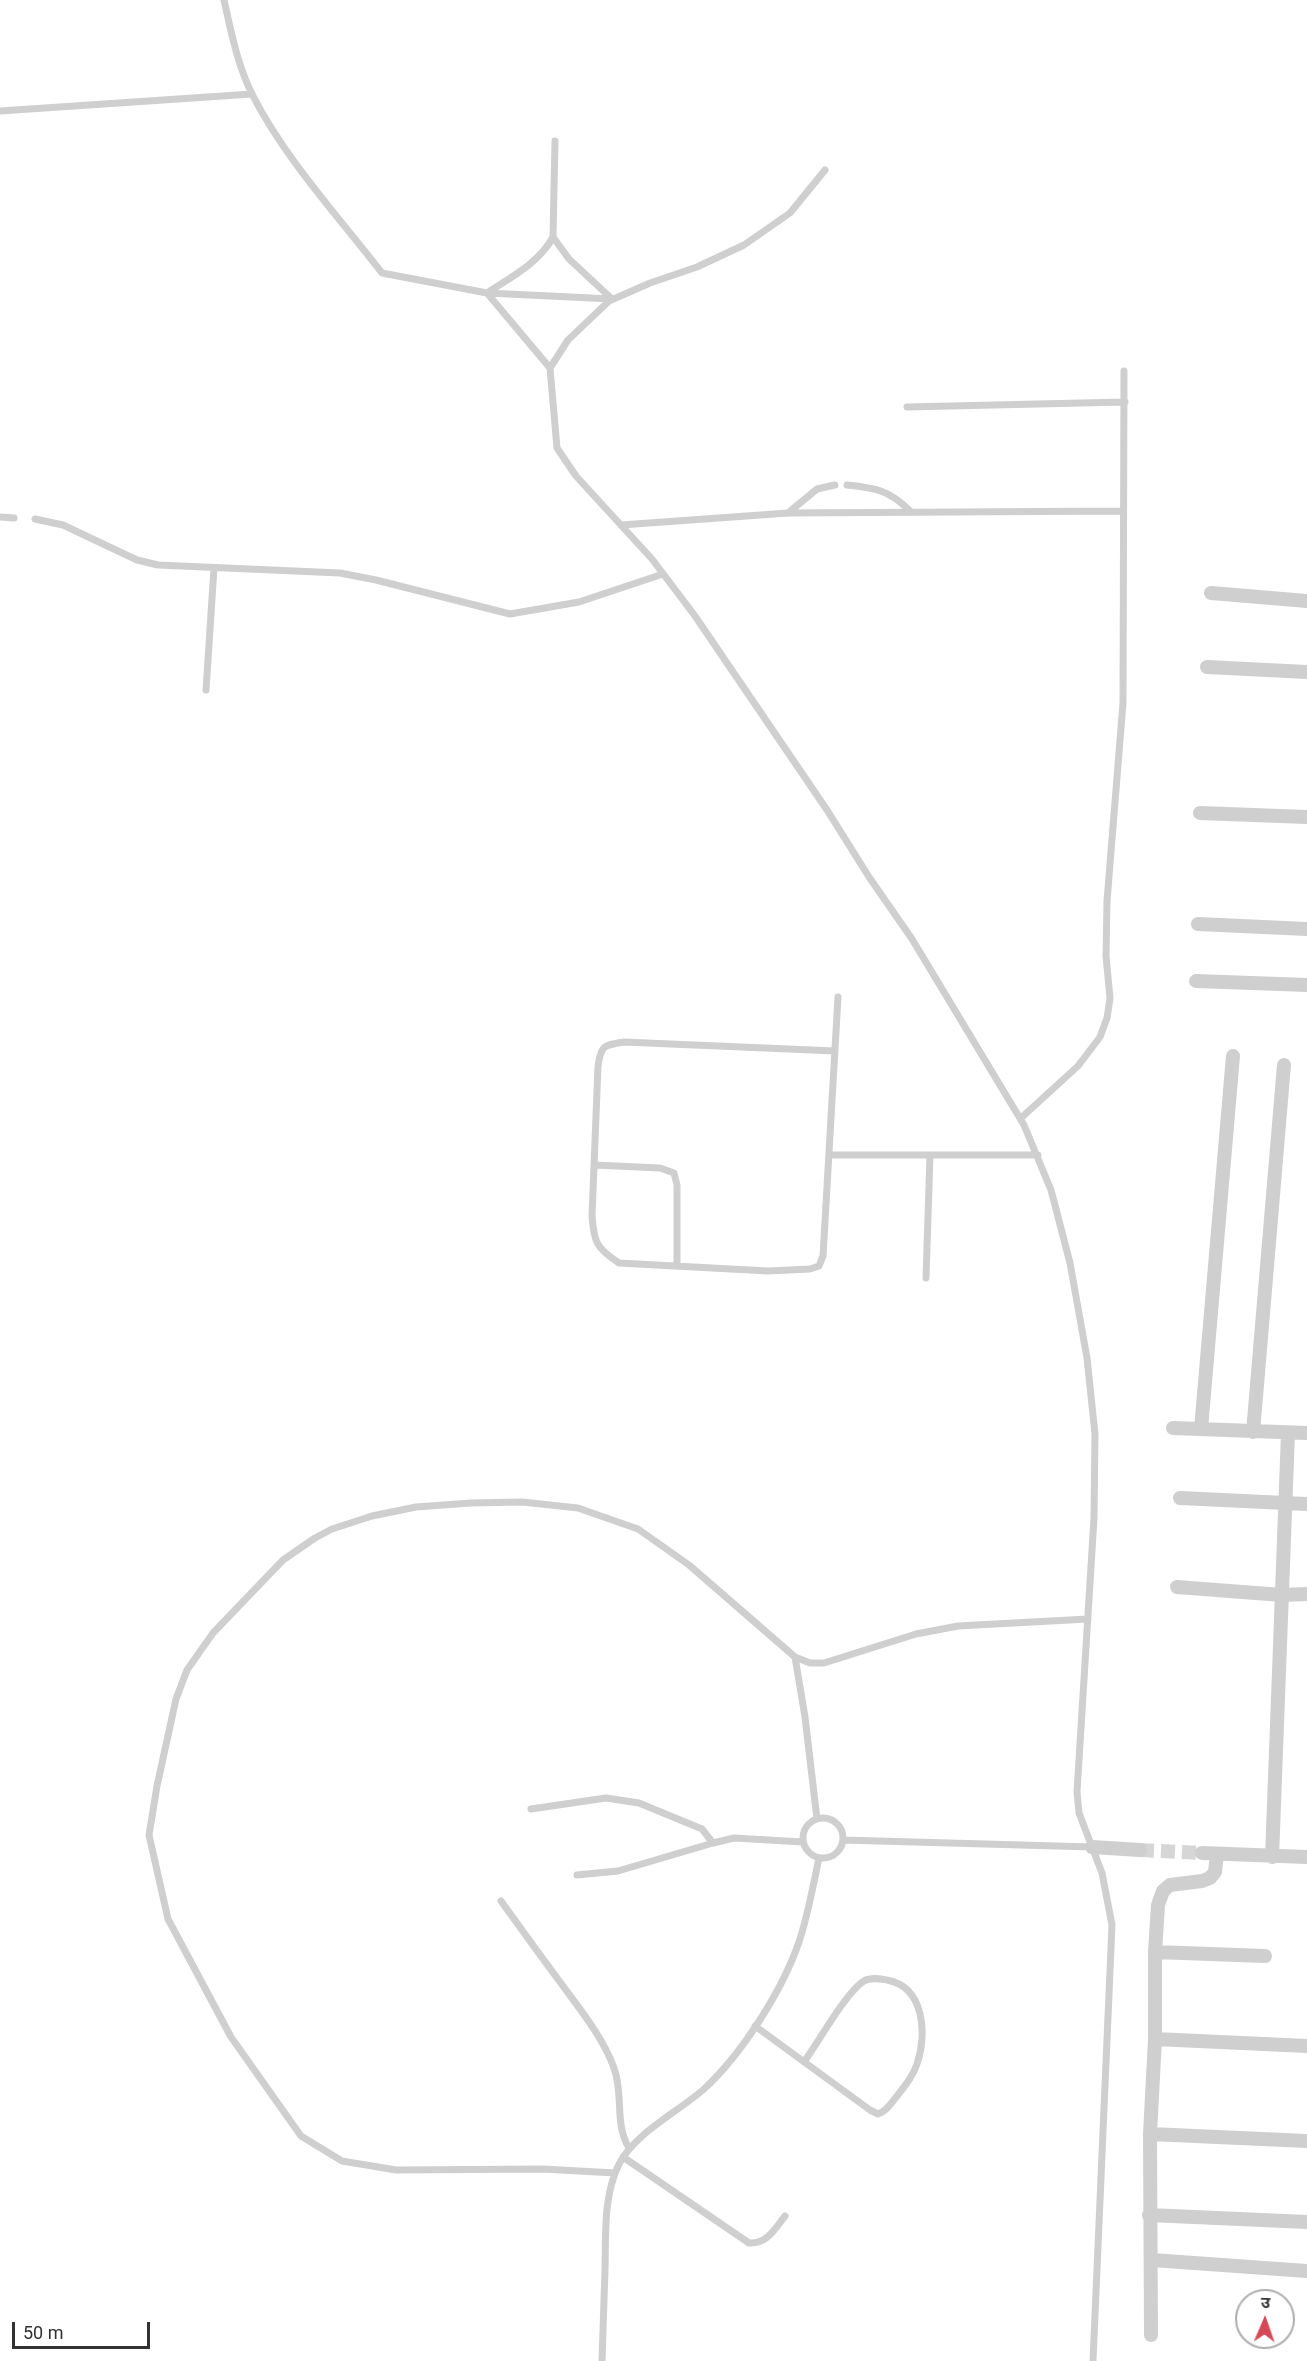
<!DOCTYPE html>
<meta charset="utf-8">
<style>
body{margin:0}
#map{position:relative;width:1307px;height:2361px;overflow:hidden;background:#fff;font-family:Roboto,"Noto Sans Devanagari",sans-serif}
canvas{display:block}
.north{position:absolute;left:1235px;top:2289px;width:60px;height:60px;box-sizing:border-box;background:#fff;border:2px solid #adadad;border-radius:50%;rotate:2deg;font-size:16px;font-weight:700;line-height:24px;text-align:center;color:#323232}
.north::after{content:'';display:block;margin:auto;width:21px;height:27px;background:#d44955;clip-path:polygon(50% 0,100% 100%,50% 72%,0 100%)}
.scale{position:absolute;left:12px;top:2322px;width:138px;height:27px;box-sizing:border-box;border:3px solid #323232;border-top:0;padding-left:8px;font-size:18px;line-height:21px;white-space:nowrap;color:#323232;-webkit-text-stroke:4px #fff;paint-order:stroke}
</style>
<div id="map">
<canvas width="1307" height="2361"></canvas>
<div class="north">उ</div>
<div class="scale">50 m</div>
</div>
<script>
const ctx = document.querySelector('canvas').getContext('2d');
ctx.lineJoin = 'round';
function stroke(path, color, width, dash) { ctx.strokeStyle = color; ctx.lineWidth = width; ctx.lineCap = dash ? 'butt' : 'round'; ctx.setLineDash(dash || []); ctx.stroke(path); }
stroke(new Path2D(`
 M1140 1850 1202 1853`), '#d6d6d6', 14, [14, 7]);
stroke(new Path2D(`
 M224 0C231 32 238 67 253 96 286 160 338 216 382 273L487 293 550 368 557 448 576 476 652 559 695 616 827 810 869 877 912 939 1024 1125 1051 1190 1070 1263 1087 1358 1095 1434 1094 1518 1077 1792 1079 1813 1102 1873 1112 1925 1093 2361
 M0 111 252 94
 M553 237 569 259 612 299
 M487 293C511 277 539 263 553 237L555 141
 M487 293 612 299
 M550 368 568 340 609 301 650 283 697 267 744 245 790 213 825 170
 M907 407 1125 402
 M847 485C876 488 889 490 910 511
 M788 513 817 489 835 485
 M0 517 14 518
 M35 519 63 525 137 560 158 565 340 573 376 580 510 614 579 602 663 574
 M621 525 788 513 1123 511
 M206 690 214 568
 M835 1051 624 1042C604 1045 601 1045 598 1066L592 1216C594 1242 596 1248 619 1263L768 1271 810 1269 819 1266 823 1256 838 997
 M1021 1118 1078 1066 1100 1037 1107 1018 1110 998 1106 956 1107 901 1123 703 1124 371
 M829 1155H1038
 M594 1165 660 1168 674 1173 677 1185V1265
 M926 1278 930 1155
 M795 1657 805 1717 817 1819
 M531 1809 606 1798 639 1803 702 1829 713 1843
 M803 1838a20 20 0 1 1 40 0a20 20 0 1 1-40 0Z
 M843 1840 1092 1847
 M577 1875 618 1871 713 1843 734 1838 803 1842
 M501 1901C522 1930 542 1958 563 1986 582 2012 603 2038 614 2068 624 2095 614 2123 629 2148
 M755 2026 870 2110 878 2114C887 2111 891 2103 897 2096 905 2086 913 2076 917 2064 927 2035 925 1987 887 1980 880 1979 871 1977 864 1981 846 1992 818 2043 804 2062
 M623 2157 749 2243C767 2244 774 2230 785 2216
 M615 2173 543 2169 396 2170 342 2161 301 2136 231 2037 168 1919 149 1835 157 1786 176 1699 187 1670 213 1633 283 1560 315 1538 332 1529 372 1516 416 1507 471 1503 522 1502 578 1508 638 1529 689 1565 795 1657 810 1663H824L916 1634 958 1626 1088 1619
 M602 2361C603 2331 604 2301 605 2270 606 2234 603 2197 619 2164 635 2133 678 2112 704 2089 742 2054 782 1991 799 1942 808 1915 813 1886 819 1858`), '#cfcfcf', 7);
stroke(new Path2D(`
 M1211 593 1307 601
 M1207 667 1307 672
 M1200 813 1307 817
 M1198 924 1307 929
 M1196 981 1307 985
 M1173 1428 1307 1433
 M1201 1429 1233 1056
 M1253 1432 1284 1065
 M1180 1498 1307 1504
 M1177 1587 1282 1595 1307 1594
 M1092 1847 1140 1850
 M1202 1853 1307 1857
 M1272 1857 1288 1433
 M1155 1952 1265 1956
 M1155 2039 1307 2046
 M1150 2134 1307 2141
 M1149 2215 1307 2222
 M1152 2260 1307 2271
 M1151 2335 1150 2134 1155 2039V1952L1158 1905 1163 1891 1170 1885 1202 1881 1210 1878 1215 1872 1217 1854`), '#cfcfcf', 14);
</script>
